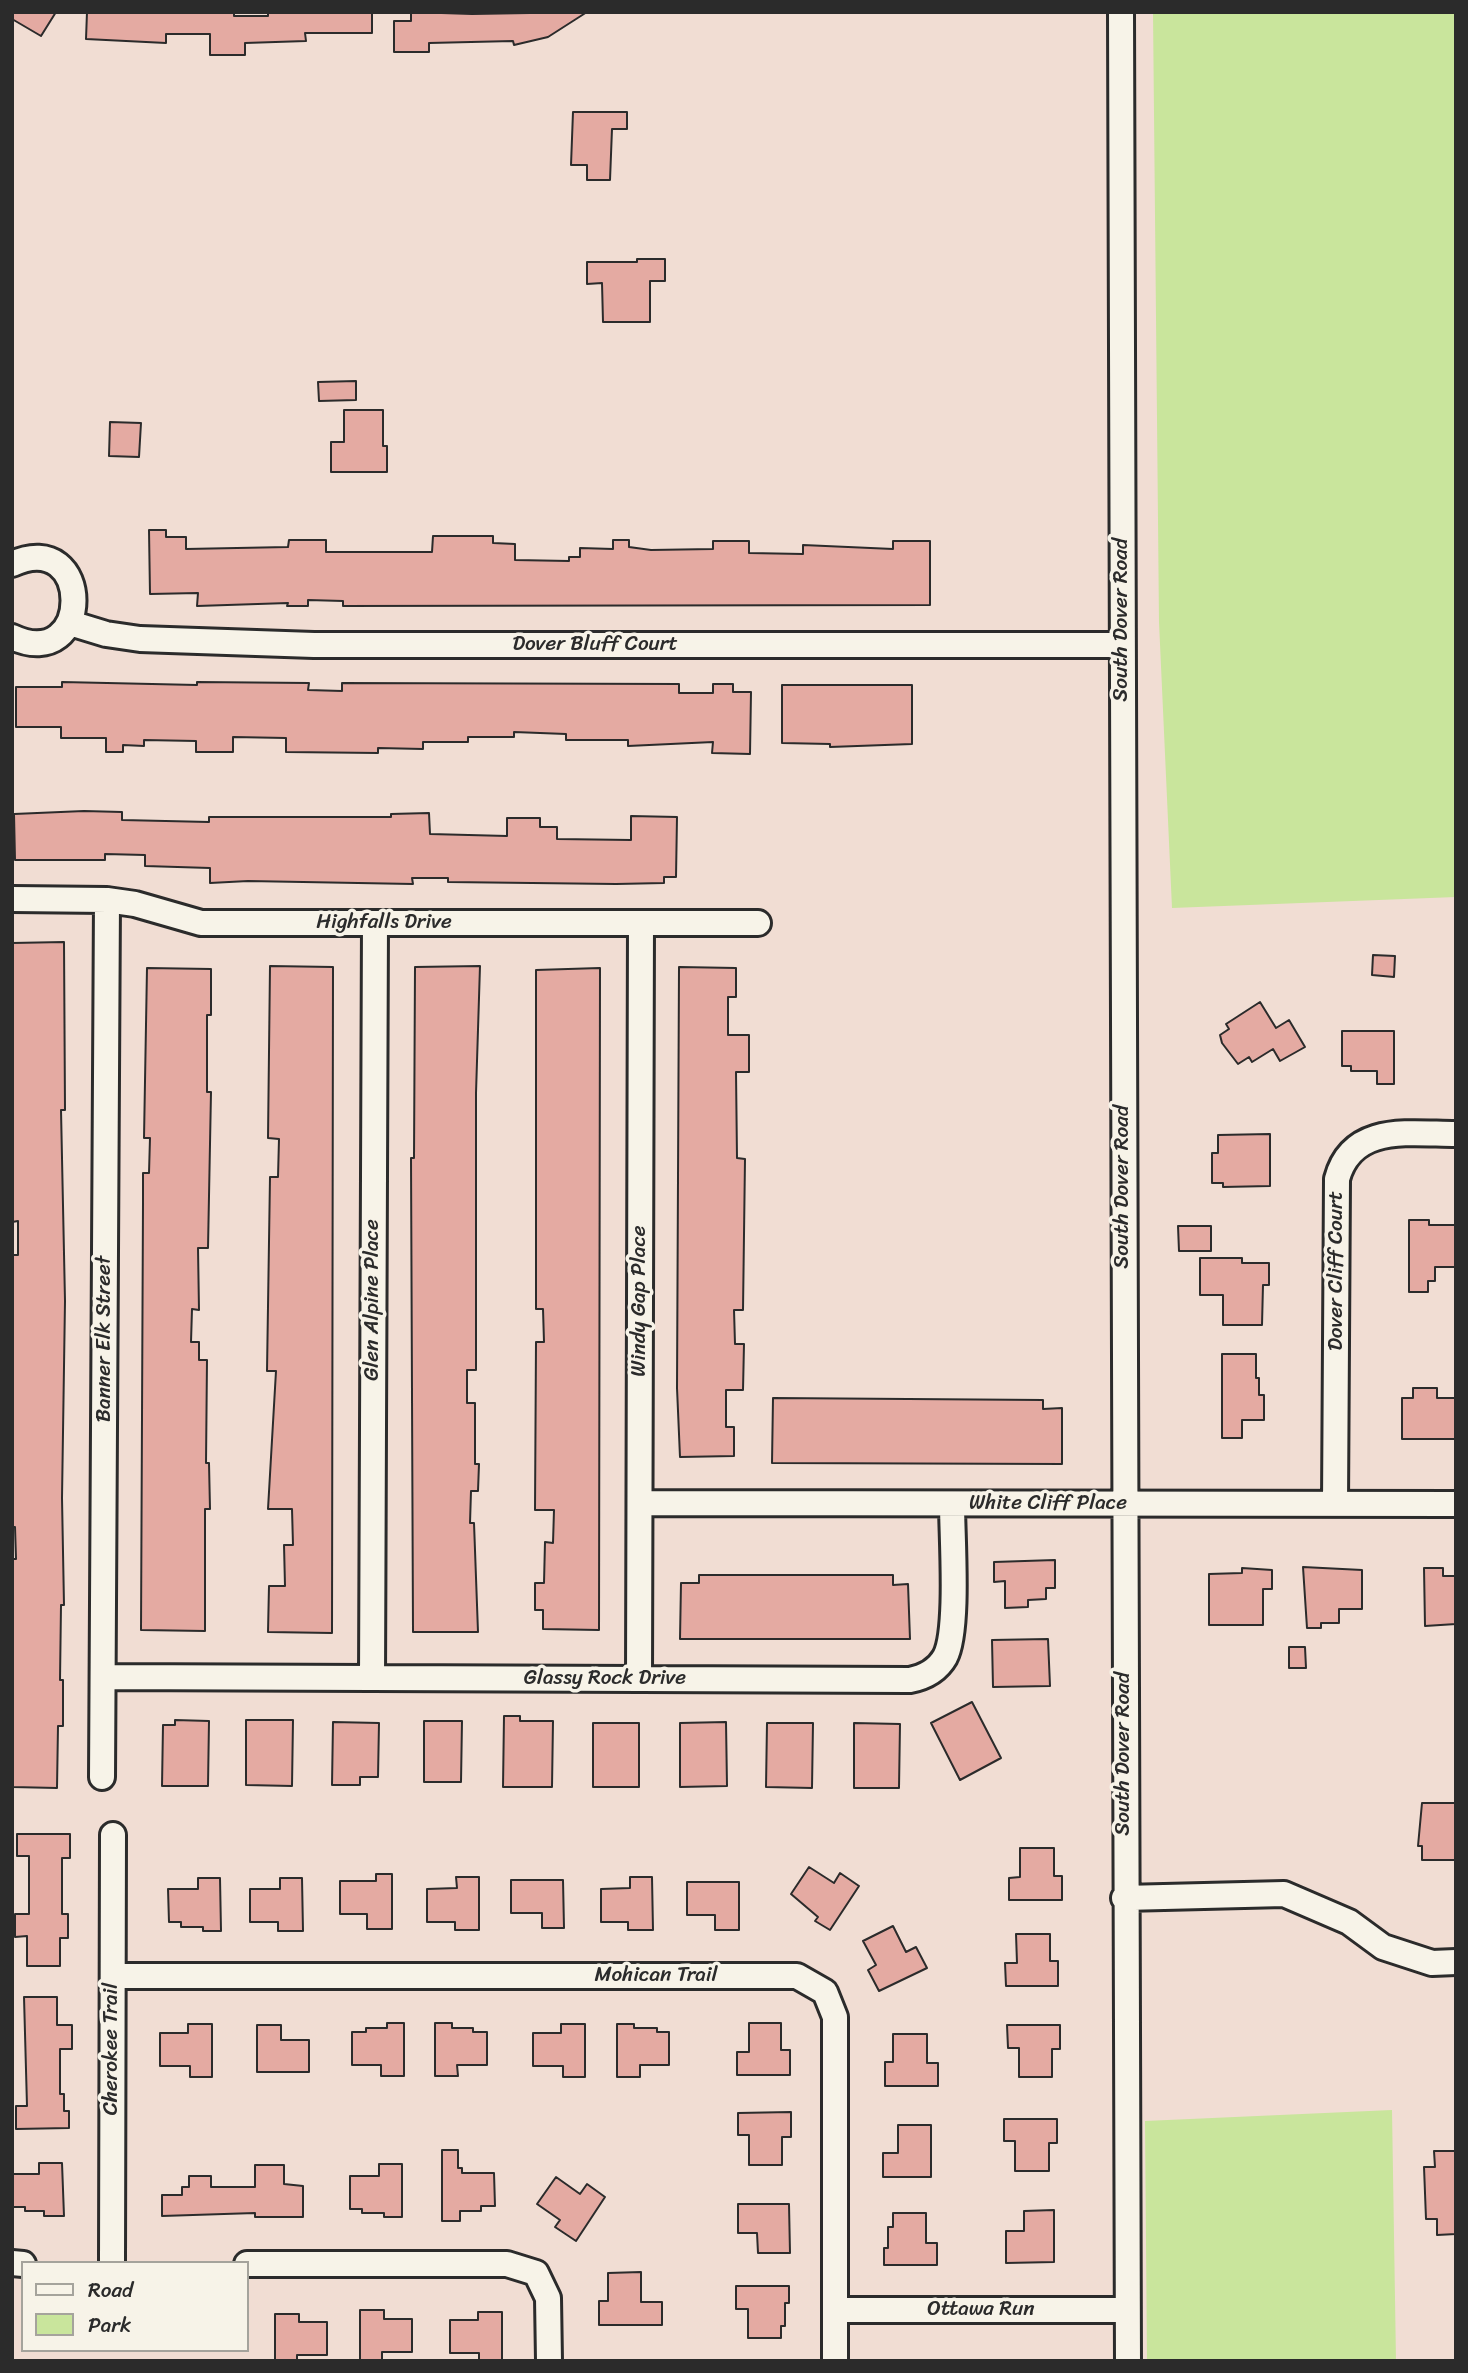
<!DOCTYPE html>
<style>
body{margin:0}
#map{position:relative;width:1468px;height:2373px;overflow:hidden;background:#f1ddd3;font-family:Sriracha,sans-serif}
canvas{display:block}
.frame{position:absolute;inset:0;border:14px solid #2b2b2b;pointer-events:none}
.legend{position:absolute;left:21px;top:2261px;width:228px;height:91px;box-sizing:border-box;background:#f7f3e8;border:2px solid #a5a39c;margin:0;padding:9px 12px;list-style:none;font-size:21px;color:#2b2b2b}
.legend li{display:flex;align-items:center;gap:14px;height:35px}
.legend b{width:35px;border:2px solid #a5a39c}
</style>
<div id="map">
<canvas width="1468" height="2373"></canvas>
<div class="frame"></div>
<ul class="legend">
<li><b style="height:9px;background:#f7f3e8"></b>Road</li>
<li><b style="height:19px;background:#c9e59c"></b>Park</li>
</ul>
</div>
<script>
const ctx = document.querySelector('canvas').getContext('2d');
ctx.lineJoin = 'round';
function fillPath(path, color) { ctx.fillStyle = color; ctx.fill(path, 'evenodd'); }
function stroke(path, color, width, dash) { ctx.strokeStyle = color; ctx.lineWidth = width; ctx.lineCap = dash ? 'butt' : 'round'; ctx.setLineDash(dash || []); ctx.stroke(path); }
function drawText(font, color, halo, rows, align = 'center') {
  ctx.font = font + ' Sriracha,sans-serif'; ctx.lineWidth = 7; ctx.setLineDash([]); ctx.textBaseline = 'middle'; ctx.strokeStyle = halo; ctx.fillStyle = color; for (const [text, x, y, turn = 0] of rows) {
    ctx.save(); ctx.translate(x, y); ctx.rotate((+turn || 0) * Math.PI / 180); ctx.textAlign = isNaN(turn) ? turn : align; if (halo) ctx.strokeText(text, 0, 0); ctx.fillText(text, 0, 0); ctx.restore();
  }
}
fillPath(new Path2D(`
 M1153 12H1456V897L1172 908 1159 622Z
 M1392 2110 1396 2361H1147L1145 2121Z`), '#c9e59c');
const building = new Path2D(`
 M12 12H56L41 36 12 19Z
 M87 12H227L234 13V16H268V12H372V33H305L306 41 245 43V55H210V34H166V43L86 39Z
 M411 12 472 14 587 12 548 37 514 45 513 41 429 43V52H394V21H411Z
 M573 112H627V129H612L610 180H587V165H571Z
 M637 259H665V281H650V322H603L602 283 587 284V262H637Z
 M356 381V400L319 401 318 382Z
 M344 410H383V446H387V472H331V442H344Z
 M110 422 141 423 139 457 109 456Z
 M149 530H166V537H186V549L288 547 289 540H326V552H432L433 536H493V543L515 544V560L569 561V557H580V548L613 549V540H629V547L651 550 713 549V541H749V553L803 554V545L893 549V541H930V605L343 606V601L308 600V606H287L288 603 197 606 198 593 150 594Z
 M62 682 197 685V682L309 683 308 690 342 691V683L679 684V693H713V684H733V692H751L750 754 712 753 713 742 628 746V740H566V734L514 732V737H468V742H423V749L378 748V753L286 752V738L233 737V752H196V741L144 740V746L123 745V752H106V738H61V727H16V687H62Z
 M782 685H912V744L830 747V744L782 743Z
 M84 811 122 812V820L209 822V817H391V814L429 813 430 834 507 836V818H540V827H557V839L631 840V816L677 817 676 877H664V883L616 884 448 882V878H412L413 884 248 881 210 883V868L145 866V855L105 854V860H15L14 814Z
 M64 942 65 1110H61L65 1301 62 1498 64 1605H61L60 1680H63V1726H58L57 1788 12 1787V1559H16L15 1527H12V1255H18V1221L12 1222V943Z
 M1373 955 1395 956 1394 977 1372 975Z
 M270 966 333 967 332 1633 268 1632 269 1586H285L284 1545H293L292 1509H268L276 1371H267L270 1177H278L279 1139 268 1138Z
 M480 966 476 1093V1370H467V1403H475V1464H479L478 1491H471L470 1523H474L478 1632H413L411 1158H414L415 967Z
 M679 967 736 968V997H728V1035H749V1072H736L737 1158 745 1159 743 1310H734L735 1344H744L743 1390H726V1427H734V1456L680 1457 677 1388Z
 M147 968 211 969V1015H207V1092H211L208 1248H198L199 1310 192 1309 191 1342H199V1360H207L206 1463H209L210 1509H205V1631L141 1630 143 1203V1173H149L150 1138H144Z
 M600 968 599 1630 543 1629V1610H535V1583H544L545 1542 553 1543 554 1510H535L536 1342H544L543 1309H536V970Z
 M1260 1002 1276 1028 1289 1020 1305 1047 1280 1061 1273 1049 1252 1062 1249 1057 1238 1064 1222 1043 1220 1035 1229 1029 1226 1024Z
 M1342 1031H1394V1084H1377V1071H1351V1066H1342Z
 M1270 1134V1186L1223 1187V1183H1212V1153H1218V1135Z
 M1409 1220H1429V1225H1456V1267H1435V1281H1428V1292H1409Z
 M1178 1226H1211V1251H1179Z
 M1200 1258H1242V1263H1269V1285H1263L1262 1325H1223V1295H1200Z
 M1222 1354H1256V1378H1259V1395H1264V1420H1242V1438H1222Z
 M1413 1388H1437V1398H1456V1439H1402V1398H1413Z
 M773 1398 1043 1400V1409L1062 1408V1464L772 1463Z
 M1055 1560V1588H1046V1599L1028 1600V1607L1005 1608V1581L994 1582V1562Z
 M1303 1567 1362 1570V1609H1339V1623H1321V1628H1307Z
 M1242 1568 1272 1570V1589H1263V1625H1209V1574L1242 1573Z
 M1424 1568H1443V1576H1456V1624L1425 1626Z
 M699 1575H893V1585L908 1584 910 1639H680L681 1583H699Z
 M1048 1639 1050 1686 993 1687 992 1640Z
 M1289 1647H1305L1306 1668H1289Z
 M972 1702 1001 1758 960 1780 931 1723Z
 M504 1716H520V1721H553L552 1787H503Z
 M175 1720 209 1721 208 1786H162L163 1725H175Z
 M246 1720H293L292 1786 246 1785Z
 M424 1721H462L461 1782H424Z
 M333 1722 379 1723 378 1777H360V1785H332Z
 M726 1722 727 1786 680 1787V1723Z
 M593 1723H639V1787H593Z
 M767 1723H813L812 1788 766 1787Z
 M854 1723 900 1724 899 1788H854Z
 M1422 1803H1456V1860H1422V1846H1418Z
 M17 1834H70V1858H62V1914H68V1938H60V1966H27V1936L15 1937V1914H29V1856H17Z
 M1020 1848H1054V1876H1062V1900H1009V1878L1020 1877Z
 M809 1867 834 1883 840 1873 859 1886 830 1930 815 1921 818 1917 791 1894Z
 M376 1874H392V1929H367V1914H340V1881H376Z
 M456 1877H479V1930H455V1922H427V1889L457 1888Z
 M630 1877H652L653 1930H628V1922H601V1889L630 1888Z
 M198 1878H220L221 1931H203V1927H181V1922H169L168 1889H198Z
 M280 1878H302L303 1931H278V1922H250V1889H280Z
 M511 1880H563L564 1928H542V1913H511Z
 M687 1882H739V1930H715V1915H687Z
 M893 1926 906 1952 916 1947 927 1968 879 1991 868 1970 876 1965 863 1941Z
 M1016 1934H1050V1961H1058V1986H1006L1005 1963H1017Z
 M24 1997H57V2025H72V2049H60V2094H64V2111H69V2128L16 2129V2106H27Z
 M387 2023H404V2076H381V2065H352V2032H366V2028H387Z
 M435 2023H452V2028H473V2032H487V2065H457L458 2076H435Z
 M749 2023H781V2050H790V2075H737V2052H749Z
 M188 2024H212V2077H190V2066H160V2033H188Z
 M561 2024H585V2077H563V2066H533V2033H561Z
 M617 2024H634V2028H657V2032H669V2065H640V2077H617Z
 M257 2025H281V2040H309V2072H257Z
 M1007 2025H1060V2049H1052V2077H1019V2048H1008Z
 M893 2034H927V2063H938V2086H885V2062H893Z
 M791 2112V2137H782V2165H749V2135H738V2113Z
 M1004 2119H1057V2143H1049V2171H1015V2141H1004Z
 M898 2125H931V2177H883V2153H898Z
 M442 2150H458V2168H462V2173H494L495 2206H481V2211H460V2221H442Z
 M1434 2151H1456V2234L1437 2235V2219H1426L1424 2167H1435Z
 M39 2163H62L64 2216H44V2211H25V2207H12V2174H39Z
 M379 2164H402V2217H384V2213H362V2209H350V2176H379Z
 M255 2165H284V2184L303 2186V2217H255V2213L162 2216V2195H182V2187H189V2176H211V2187H255Z
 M556 2177 580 2194 587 2184 605 2197 576 2241 555 2227 560 2220 537 2204Z
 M738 2204H789L790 2253H758L757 2233H738Z
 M1054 2210V2262L1006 2263V2231H1024V2211Z
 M893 2213H926V2243H937V2265H884V2248H888V2227H893Z
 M641 2272V2302H662V2325H599V2301H608V2273Z
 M736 2286H789V2303H785V2326H781V2338H748V2309H736Z
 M360 2310H384V2319H412V2352H382V2361H360Z
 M478 2312H502V2361H479V2353H450V2320H478Z
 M275 2314H299V2322H327V2355H297V2361H275Z`);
fillPath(building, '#e4aaa2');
stroke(building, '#2b2b2b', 2);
const minor = new Path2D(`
 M1121 12 1128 2361
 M12 564C94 526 94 675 12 637
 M70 623 106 634 140 639 314 645H1122
 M12 899 107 900 135 904 201 923H758
 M640 1503 1456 1504
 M1335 1504 1337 1179C1352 1123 1410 1134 1456 1134
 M103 1677 910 1680C925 1677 937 1671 945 1657 959 1631 952 1537 952 1504
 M372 1678 375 923
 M639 1679 641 923
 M102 1777 107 900
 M1124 1898 1284 1894 1349 1922 1383 1947 1432 1963 1456 1962
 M113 1976H797L825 1992 835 2017V2361
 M12 2263 23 2264
 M112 2263 113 1835
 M247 2264H507L536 2273 548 2298 549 2361
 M835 2310H1126`);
stroke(minor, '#2b2b2b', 30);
stroke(minor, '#f7f3e8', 24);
drawText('21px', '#2b2b2b', '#f7f3e8', [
 ["South Dover Road",1122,620,-90],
 ["Dover Bluff Court",595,645],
 ["Highfalls Drive",384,923],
 ["South Dover Road",1123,1187,-90],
 ["Dover Cliff Court",1337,1271,-90],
 ["Glen Alpine Place",373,1300,-90],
 ["Windy Gap Place",640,1301,-90],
 ["Banner Elk Street",105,1339,-90],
 ["White Cliff Place",1048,1504],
 ["Glassy Rock Drive",605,1679],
 ["South Dover Road",1124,1754,-90],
 ["Mohican Trail",656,1976],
 ["Cherokee Trail",112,2049,-90],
 ["Ottawa Run",981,2310]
]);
</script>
